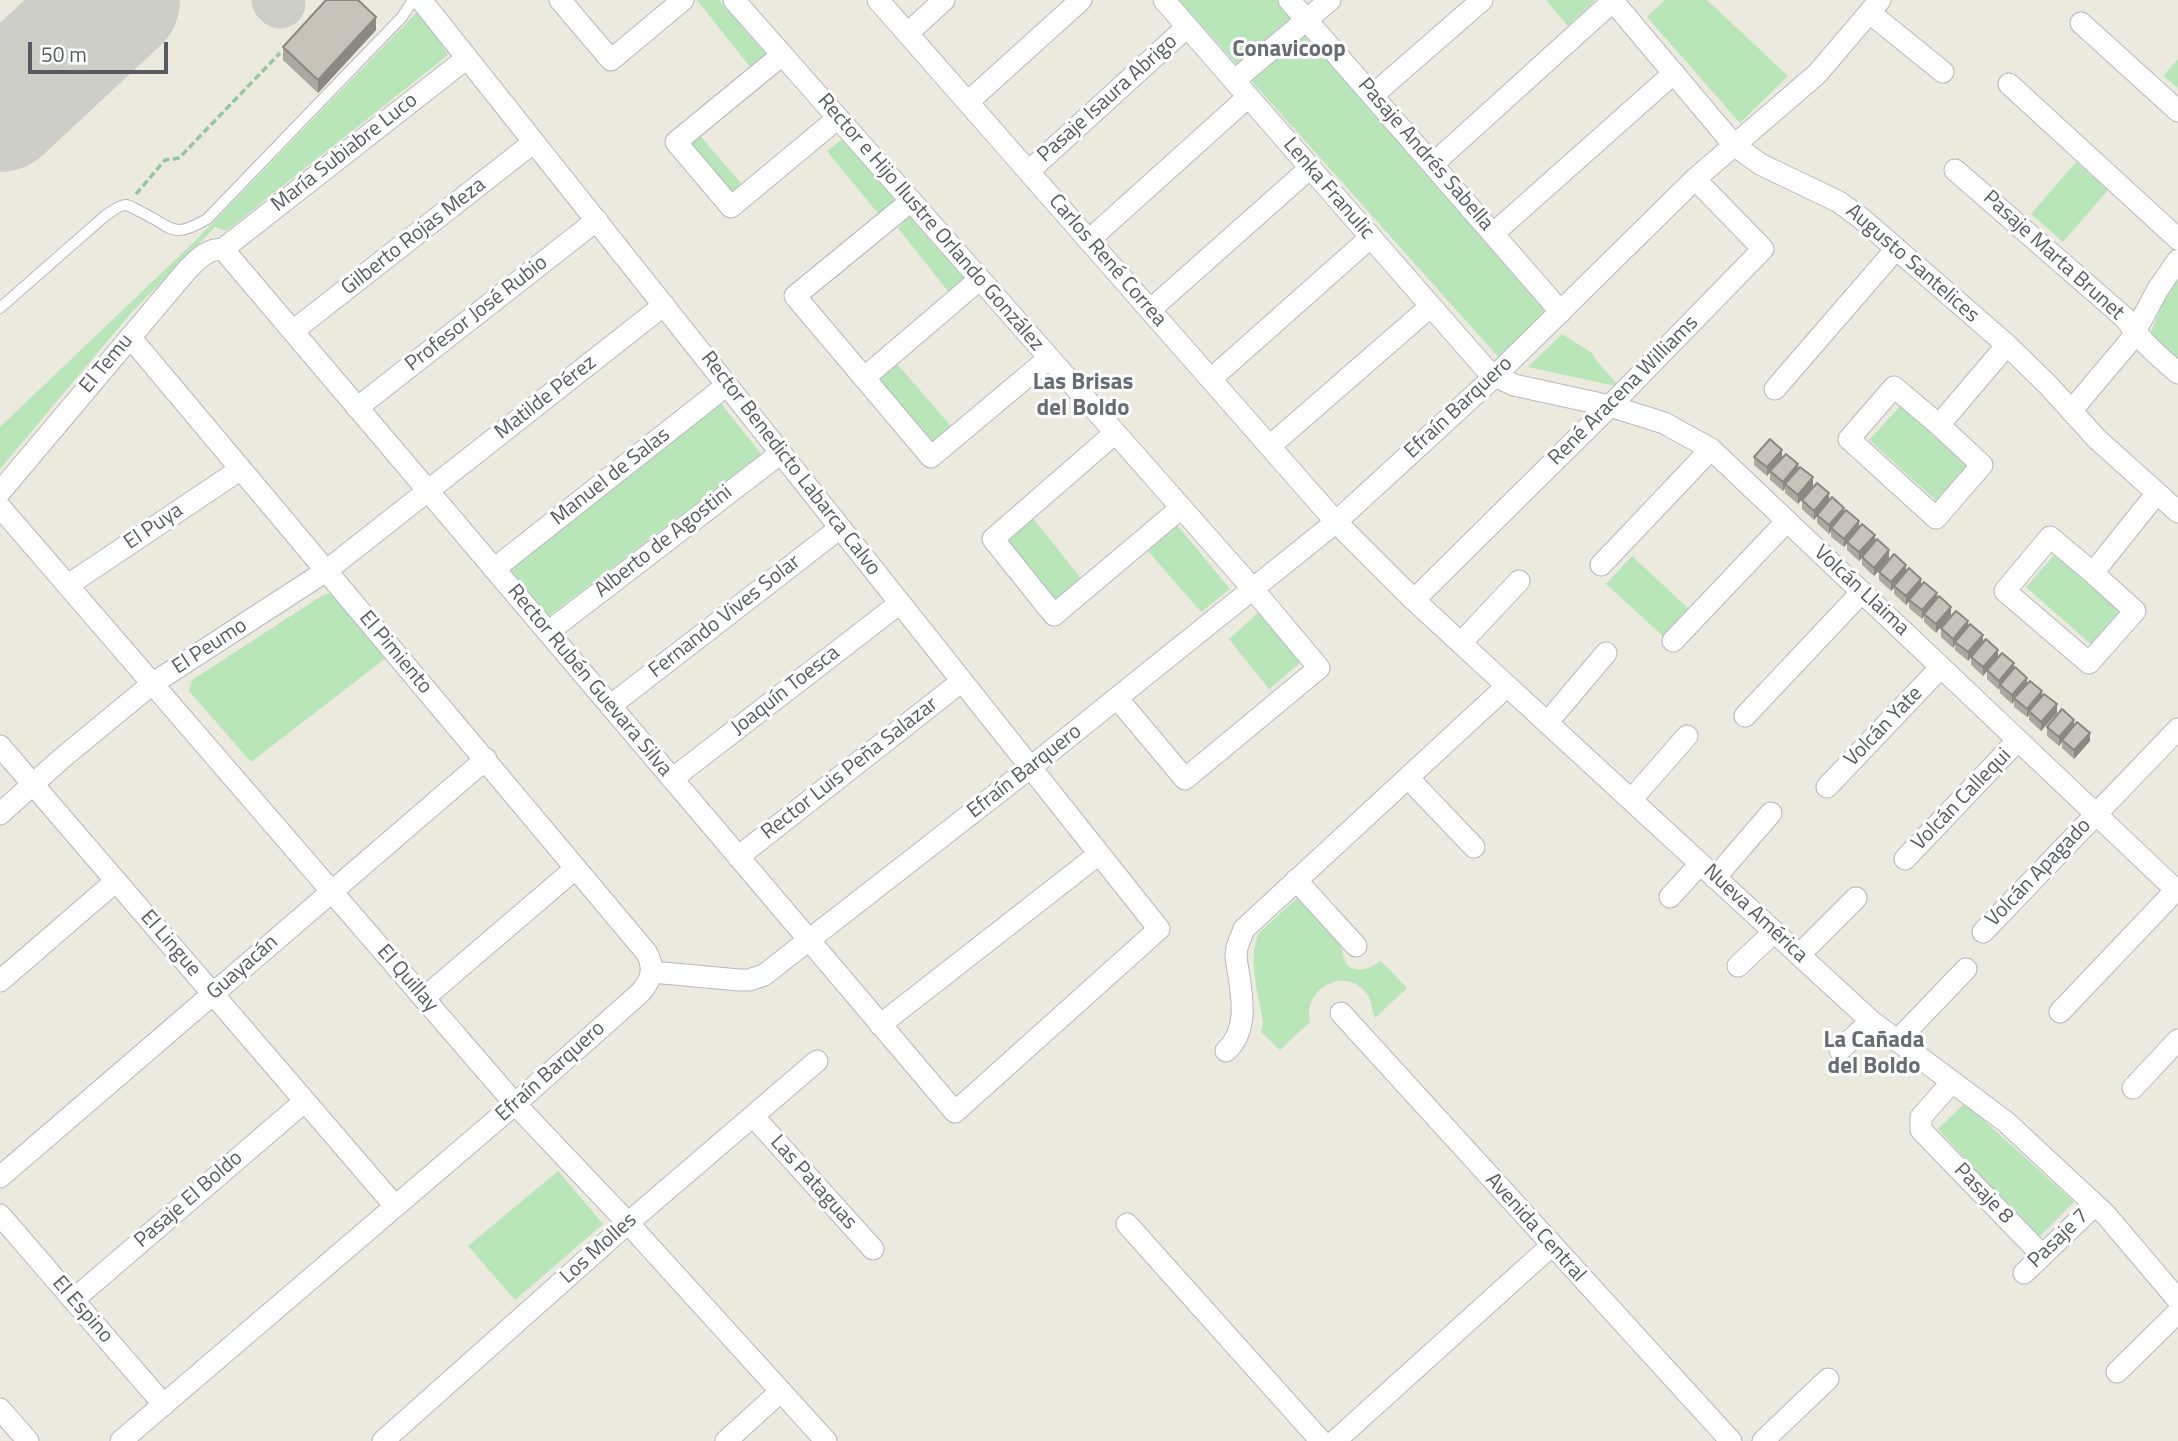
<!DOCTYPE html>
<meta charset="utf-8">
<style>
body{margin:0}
#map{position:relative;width:2178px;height:1441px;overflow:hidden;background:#ece9de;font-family:"Titillium Web",sans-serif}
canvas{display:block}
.scale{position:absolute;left:28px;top:42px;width:140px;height:32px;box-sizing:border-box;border:4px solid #575b61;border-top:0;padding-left:9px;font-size:21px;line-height:24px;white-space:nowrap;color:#575b61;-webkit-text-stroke:5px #fff;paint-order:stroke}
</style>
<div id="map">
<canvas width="2178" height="1441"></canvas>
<div class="scale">50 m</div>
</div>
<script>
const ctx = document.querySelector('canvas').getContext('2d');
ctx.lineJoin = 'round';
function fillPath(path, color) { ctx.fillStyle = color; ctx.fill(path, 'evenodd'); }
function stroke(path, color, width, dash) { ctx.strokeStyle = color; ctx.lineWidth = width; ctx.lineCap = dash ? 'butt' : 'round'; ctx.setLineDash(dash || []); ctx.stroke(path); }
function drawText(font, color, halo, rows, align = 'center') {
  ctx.font = font + ' "Titillium Web",sans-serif'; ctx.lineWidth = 6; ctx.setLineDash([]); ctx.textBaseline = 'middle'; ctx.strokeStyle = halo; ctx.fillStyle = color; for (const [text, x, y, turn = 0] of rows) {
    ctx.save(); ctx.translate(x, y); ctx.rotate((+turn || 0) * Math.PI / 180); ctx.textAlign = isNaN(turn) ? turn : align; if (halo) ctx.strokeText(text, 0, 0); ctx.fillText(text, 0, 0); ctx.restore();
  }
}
fillPath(new Path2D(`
 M697 0H719L770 58 754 72Z
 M1179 0H1277L1551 313 1501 360Z
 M1546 0H1593L1595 1 1568 26Z
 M1665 0H1707L1788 76 1740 123 1647 17Z
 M419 10 448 55 226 231 215 227 131 313 0 469V427L194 242Z
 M2178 59V88L2163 76Z
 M696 131 746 189 731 201 681 143Z
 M846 136 901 199 881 217 827 151Z
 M2076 162 2108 190 2063 242 2031 214Z
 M914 212 968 280 951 295 898 228Z
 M2178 280V359L2150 334 2162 304Z
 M1562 334 1592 353 1596 360 1620 387 1528 367Z
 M893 359 956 432 932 453 868 379Z
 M720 402 761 454 549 616 509 568Z
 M1903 403 1975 467 1941 505 1869 440Z
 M1032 517 1083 581 1055 604 1003 541Z
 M1177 525 1230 589 1201 612 1148 551Z
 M2057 552 2124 611 2093 646 2026 587Z
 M1632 556 1690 610 1664 637 1606 584Z
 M331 593 386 658 251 762 189 691 192 680 323 595Z
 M1259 612 1301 662 1269 689 1229 639Z
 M1298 897C1306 905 1336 934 1340 942 1344 952 1341 966 1355 969 1364 972 1374 965 1381 961L1407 988 1375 1018C1371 1010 1373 1001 1366 993 1344 965 1302 990 1310 1022L1280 1050 1261 1032 1263 1022C1259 996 1246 955 1260 932Z
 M1965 1103 2074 1202 2038 1238 1938 1129Z
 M558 1171 603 1224 515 1300 468 1246Z`), '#b8e6b9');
stroke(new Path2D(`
 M277 0 280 3`), '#cecec8', 51);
stroke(new Path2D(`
 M0 109 117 0`), '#cecec8', 126);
const lane = new Path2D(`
 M0 308 106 215C111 212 119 205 126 205 131 206 137 210 141 212 173 227 171 240 207 219L402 17 413 0`);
const street = new Path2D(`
 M560 0 611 60 683 0
 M734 0 1253 589 1319 668 1185 779 1117 698
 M878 0 1336 522 1414 600 1871 1021 2006 1122 2106 1215 2178 1300
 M1164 0 1484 367 1495 376 1514 385 1610 406 1664 423 1711 449 2178 892
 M1289 0 1561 312
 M1612 0 1734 145 1760 164 1839 202 1862 219 2007 345 2048 385 2097 439 2178 512
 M1870 13 1943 72
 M2081 23 2178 111
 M908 33 944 0
 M782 55 676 142 731 207 838 118
 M1235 80 1330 0
 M2009 84 2178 239
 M1373 95 1482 0
 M968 102 1081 0
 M1433 164 1613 1
 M1955 170 2125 318C2140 340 2158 356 2178 373
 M1029 171 1187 27
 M911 201 795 296 931 457 1049 358
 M1494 233 1674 73
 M1089 240 1248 97
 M223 249 955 1112 1159 929 421 0
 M223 249 467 58
 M1150 310 1310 168
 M293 331 534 142
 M864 378 980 279
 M1211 379 1371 237
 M1775 389 1896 249
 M357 408 597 220
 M2071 411 2130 341 2158 289 2178 260
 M1939 425 1982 465 1936 518 1849 439 1894 387 1939 425 2007 345
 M1115 433 993 539 1054 615 1181 508
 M1270 446 1431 306
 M0 492 187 270C198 259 206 249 223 249
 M0 507 515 1104 628 1223 826 1441
 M1601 565 1711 449
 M494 569 727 385
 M2093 573 2135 611 2089 663 2005 591 2050 537 2093 573 2157 493
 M68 585 241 469
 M1414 600 1610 406 1763 249 1695 179
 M548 632 781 453
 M1673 641 1787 521
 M1461 643 1519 581
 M610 706 840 528
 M1745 716 1862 592
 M1547 723 1606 653
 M0 746 395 1206
 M672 779 900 603
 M1409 779 1474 847
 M1827 787 1941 667
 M1631 800 1687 736
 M0 814 61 759 152 684 326 571 664 305
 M738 857 962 681
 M1905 859 2018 740
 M1715 878 1771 813
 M1296 880 1356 946
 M1670 897 1700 864
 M1983 932 2178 729
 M1799 955 1856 898
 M1738 966 1774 932
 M652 972 739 980H749L764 975 1031 767 1336 522 1495 376 1695 179 1817 74 1880 0
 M0 981 116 881
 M424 998 576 868
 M2060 1012 2178 888
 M1341 1013 1731 1441
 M880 1025 1099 854
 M1897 1041 1966 969
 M1840 1050 1871 1021
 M1226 1051C1252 1027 1240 988 1236 957L1237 947 1244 929 1507 686
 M1952 1082 1921 1117V1130L2042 1255
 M2133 1088 2178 1040
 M753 1116 873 1249
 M0 1177 486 759
 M0 1215 164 1405
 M1127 1224 1321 1441
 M2024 1273 2095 1205
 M73 1300 305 1101
 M2117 1372 2178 1312
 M0 1409 28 1441
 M121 1441 515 1104 640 993C652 980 655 967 646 952L130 337
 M383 1441 628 1223 817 1061
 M726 1441 781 1391
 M1335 1441 1551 1246
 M1763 1441 1828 1379`);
stroke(lane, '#b6b9bf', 12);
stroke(street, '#b6b9bf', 23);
stroke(new Path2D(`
 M136 194 165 160 179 158 280 53`), '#91c7a2', 3.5, [7, 3.5]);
stroke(lane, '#fff', 10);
stroke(street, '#fff', 21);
fillPath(new Path2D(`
 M376 30 318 93 283 60V47Z
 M1754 457 1782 458 1798 470 1813 486 1798 504 1785 493V488L1783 491 1770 480V472L1767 476 1754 465Z
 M1802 500H1829L1875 542 1889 559 1874 576 1862 565V558L1859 561 1847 550V543L1844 547 1831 537V531L1829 534 1817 523V516L1814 520 1802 509Z
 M1879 572H1906L1921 586 1937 593 1936 633 1924 622V616L1922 619 1909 608V601L1906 605 1894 594V588L1891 591 1879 580Z
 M1968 626 1983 643 1998 657 2014 668 2027 683 2042 696 2057 713 2041 731 2029 720V715L2027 717 2014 707V701L2012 704 2000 693V688L1999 690 1987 679V671L1983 676 1971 665V657L1968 661 1955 650V645L1953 648 1941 637V628Z
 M2074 726 2090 741 2074 759 2062 748V742L2059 746 2047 736V727Z`), '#aba8a1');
fillPath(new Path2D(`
 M376 17V30L318 93V80Z
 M1782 450V458L1767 476V467Z
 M1798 464V473L1785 484V488L1783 491V482Z
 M1813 477V486L1798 504V495Z
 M1829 493V502L1814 520V511Z
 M1844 508V516L1831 528V531L1829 534V525Z
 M1859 521V530L1844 547V539Z
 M1875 535V544L1859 561V552Z
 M1889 550V559L1874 576V568Z
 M1906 565V574L1891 591V582Z
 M1921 579V588L1906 605V596Z
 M1937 593V601L1924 614V616L1922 619V610Z
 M1951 607V615L1936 633V624Z
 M1968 621V630L1955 642V645L1953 648V639Z
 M1983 635V643L1968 661V652Z
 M1998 650V658L1983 676V667Z
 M2014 663V672L2000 685 1999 690V681Z
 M2027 678V686L2014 698V701L2012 704V695Z
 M2042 691V700L2029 711V715L2027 717V709Z
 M2057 704V713L2041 731V722Z
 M2074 720V729L2062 740V742L2059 746V737Z
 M2090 733V741L2074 759V750Z`), '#8b8883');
const building = new Path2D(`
 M326 0H358L376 17 318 80 283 47Z
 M1770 439 1782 450 1767 467 1754 457Z
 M1786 454 1798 464 1783 482 1770 471Z
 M1800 467 1813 477 1798 495 1785 484Z
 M1817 483 1829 493 1814 511 1802 500Z
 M1832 497 1844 508 1829 525 1817 515Z
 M1846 510 1859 521 1844 539 1831 528Z
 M1862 524 1875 535 1859 552 1847 542Z
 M1877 539 1889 550 1874 568 1862 557Z
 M1894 554 1906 565 1891 582 1879 572Z
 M1909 568 1921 579 1906 596 1894 586Z
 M1924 582 1937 593 1922 610 1909 600Z
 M1939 596 1951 607 1936 624 1924 614Z
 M1956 611 1968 621 1953 639 1941 628Z
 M1970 624 1983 635 1968 652 1955 642Z
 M1986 639 1998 650 1983 667 1971 657Z
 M2002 653 2014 663 1999 681 1987 670Z
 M2015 667 2027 678 2012 695 2000 685Z
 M2030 681 2042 691 2027 709 2014 698Z
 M2044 694 2057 704 2041 722 2029 711Z
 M2062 709 2074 720 2059 737 2047 727Z
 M2077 722 2090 733 2074 750 2062 740Z`);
fillPath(building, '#c7c3bb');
stroke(building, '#8b8883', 2);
drawText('21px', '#575b61', '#fff', [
 ["Pasaje Isaura Abrigo",1108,99,-42],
 ["María Subiabre Luco",345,153,-38],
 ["Pasaje Andrés Sabella",1425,155,49],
 ["Lenka Franulic",1328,189,49],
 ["Rector e Hijo Ilustre Orlando González",930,223,49],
 ["Gilberto Rojas Meza",414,237,-38],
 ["Pasaje Marta Brunet",2053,256,42],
 ["Carlos René Correa",1107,261,49],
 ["Augusto Santelices",1912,264,41],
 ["Profesor José Rubio",477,314,-38],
 ["El Temu",107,364,-50],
 ["René Aracena Williams",1624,391,-45],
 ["Matilde Pérez",546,398,-38],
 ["Efraín Barquero",1459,408,-43],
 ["Rector Benedicto Labarca Calvo",790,464,52],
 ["Manuel de Salas",611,477,-38],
 ["El Puya",154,527,-34],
 ["Alberto de Agostini",664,542,-38],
 ["Volcán Llaima",1861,591,43],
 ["Fernando Vives Solar",725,617,-38],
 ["El Peumo",210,647,-33],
 ["El Pimiento",395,653,50],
 ["Rector Rubén Guevara Silva",589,681,50],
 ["Joaquín Toesca",786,691,-38],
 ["Volcán Yate",1884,727,-46],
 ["Rector Luis Peña Salazar",850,769,-38],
 ["Efraín Barquero",1025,772,-38],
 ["Volcán Callequi",1962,800,-46],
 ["Volcán Apagado",2039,873,-46],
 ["Nueva América",1755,914,43],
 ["El Lingue",170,944,49],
 ["Guayacán",243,968,-41],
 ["El Quillay",407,979,49],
 ["Efraín Barquero",551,1072,-42],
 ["Las Pataguas",813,1183,48],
 ["Pasaje 8",1983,1194,46],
 ["Pasaje El Boldo",189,1200,-41],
 ["Avenida Central",1535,1228,48],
 ["Pasaje 7",2059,1239,-44],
 ["Los Molles",599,1249,-42],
 ["El Espino",82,1310,49]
]);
drawText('bold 23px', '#686d73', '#fff', [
 ["Conavicoop",1289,50],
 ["Las Brisas",1083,383],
 ["del Boldo",1083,409],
 ["La Cañada",1874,1041],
 ["del Boldo",1874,1067]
]);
</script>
